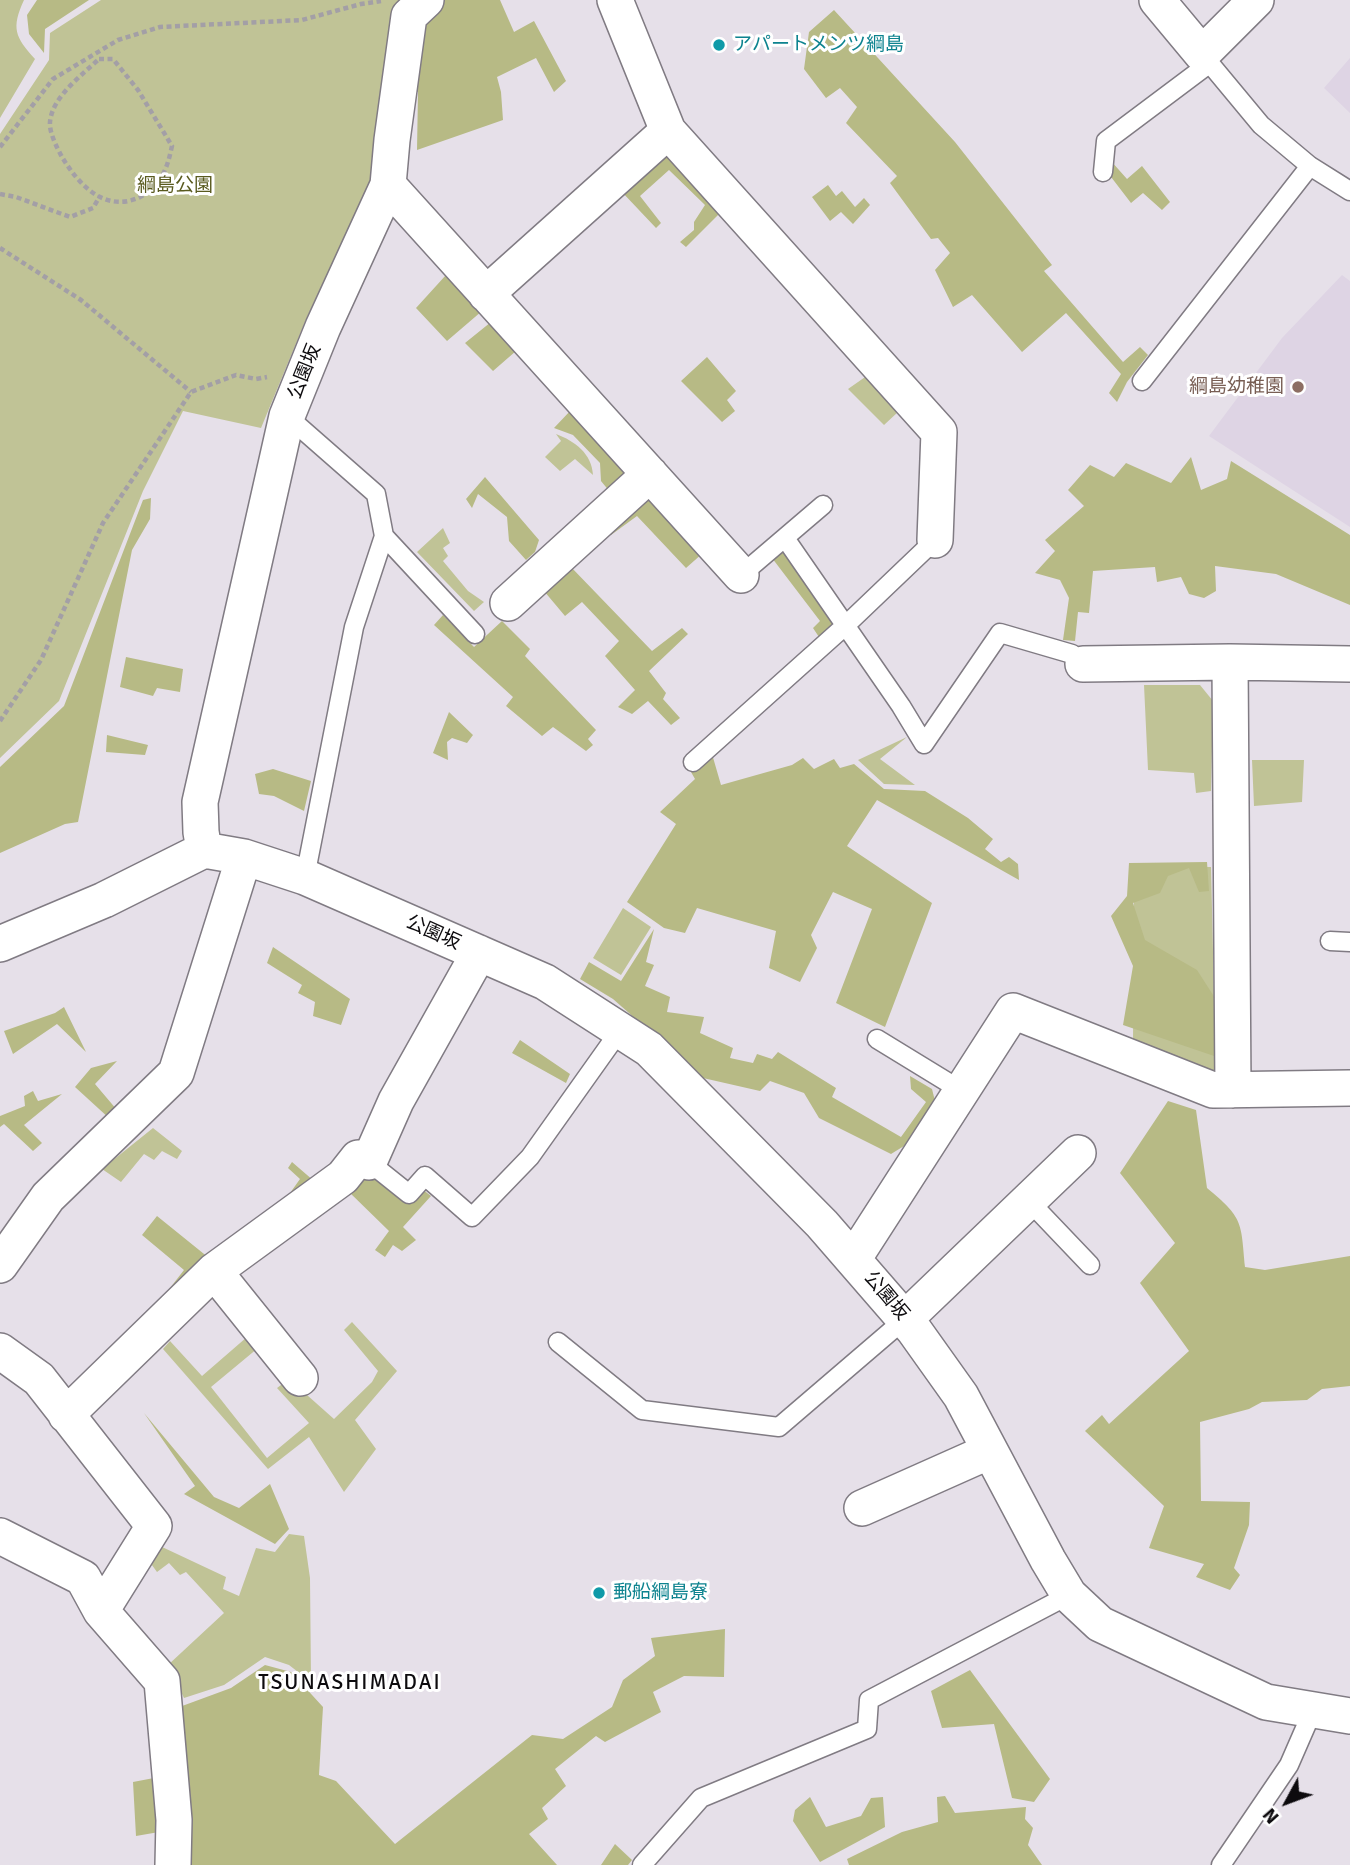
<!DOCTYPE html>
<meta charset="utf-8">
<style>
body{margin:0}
#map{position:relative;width:1350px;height:1865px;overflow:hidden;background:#e6e0e9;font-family:Signika,sans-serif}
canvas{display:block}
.north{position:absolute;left:1252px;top:1767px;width:70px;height:70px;-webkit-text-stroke:5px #fff;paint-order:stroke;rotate:229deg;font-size:19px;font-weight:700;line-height:28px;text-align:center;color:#0d0b0e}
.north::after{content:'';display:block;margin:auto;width:24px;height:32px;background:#0d0b0e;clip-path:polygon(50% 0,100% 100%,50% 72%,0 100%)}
</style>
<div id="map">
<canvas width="1350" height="1865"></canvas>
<div class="north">N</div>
</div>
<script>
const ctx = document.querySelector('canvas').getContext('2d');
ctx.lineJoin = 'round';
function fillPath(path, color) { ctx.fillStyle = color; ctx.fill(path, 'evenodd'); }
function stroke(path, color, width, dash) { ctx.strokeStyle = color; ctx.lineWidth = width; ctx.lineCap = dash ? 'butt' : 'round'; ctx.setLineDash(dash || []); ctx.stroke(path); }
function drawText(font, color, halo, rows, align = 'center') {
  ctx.font = font + ' Signika,"Noto Sans JP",sans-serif'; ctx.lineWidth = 6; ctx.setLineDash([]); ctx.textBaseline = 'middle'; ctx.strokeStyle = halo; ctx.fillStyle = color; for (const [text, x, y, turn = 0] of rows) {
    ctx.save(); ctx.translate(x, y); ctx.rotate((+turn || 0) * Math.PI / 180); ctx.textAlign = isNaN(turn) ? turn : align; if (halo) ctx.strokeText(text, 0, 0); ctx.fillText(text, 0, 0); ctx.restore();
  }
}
fillPath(new Path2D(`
 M1350 58V113L1324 88Z
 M1342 275 1350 281V527L1209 436 1282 338Z`), '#ded4e4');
fillPath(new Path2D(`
 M0 0H24C11 28 15 37 35 59L0 118Z
 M101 0H408L394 42 370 183 307 317 261 428 183 411 143 491 59 701 0 758V134L49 60 50 33Z
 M868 375 898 412 884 425 848 389Z
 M556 434C575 441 592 454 593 475L575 459 560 471 545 457 561 441Z
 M443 528 450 543 443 548 448 556 443 561 468 591 484 602 474 611 417 552Z
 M1144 685H1200L1213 701 1211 791 1196 793 1194 773 1148 770Z
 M907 737 880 759 915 785 884 784 858 760Z
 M1252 760H1304L1302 802 1254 806Z
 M1134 866 1211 867 1216 1078 1133 1043Z
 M623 908 651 927 621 975 593 958Z
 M153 1128 182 1151 177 1159 162 1151 154 1160 144 1154 121 1182 102 1169Z
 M352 1322 397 1371 355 1420 376 1449 344 1492 309 1437 268 1469 163 1349 170 1341 202 1376 247 1337 258 1348 211 1387 267 1458 309 1423 277 1388 289 1379 334 1419 372 1382 378 1371 344 1330Z
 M289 1534 304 1536 310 1578 311 1682 289 1665 265 1657 224 1685 184 1698 168 1665 224 1613 186 1572 180 1575 169 1563 157 1572 149 1561 160 1546 226 1577 223 1589 239 1596 256 1548 275 1552Z`), '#c0c396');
fillPath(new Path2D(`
 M37 0H89L45 29 44 53 29 34 27 15Z
 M441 0H500L514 32 534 21 566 81 554 92 536 58 497 77 501 92 503 120 417 150 418 92 408 88 420 21Z
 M834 10 955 142 1052 265 1044 271 1123 362 1140 347 1148 355 1127 382 1117 402 1109 393 1121 374 1066 313 1022 352 972 295 953 307 935 270 950 253 938 238 931 239 890 183 897 176 846 123 857 107 840 88 826 98 804 69 809 32Z
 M657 158H673L721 212 686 247 680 242 694 230V222L705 205 669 170 640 196 661 223 656 228 621 191Z
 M1111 161 1127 179 1142 166 1170 202 1162 210 1143 193 1131 203 1108 173Z
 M828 185 836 196 842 191 855 207 864 198 870 205 853 224 841 212 830 221 812 197Z
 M446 275 482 311 447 341 416 308Z
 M491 322 516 351 493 371 465 343Z
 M707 357 736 391 727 400 735 411 722 422 681 381Z
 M571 410 627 467 622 482 610 492 601 481 600 463 573 435 554 428Z
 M1191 457 1201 490 1227 479 1231 461 1350 535V605L1276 574 1215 566 1216 591 1204 598 1189 594 1181 577 1157 582 1155 567 1093 571 1089 613 1078 612 1075 641 1063 640 1069 598 1060 580 1035 573 1055 551 1045 540 1084 506 1068 490 1090 465 1114 477 1126 463 1171 483Z
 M485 477 539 540 535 552 526 560 509 541 507 517 478 494 472 508 466 499Z
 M647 491 703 553 686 568 637 516 611 535 606 528Z
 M151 498 150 519 132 550 78 822 65 824 0 853V767L64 706 143 500Z
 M782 551 833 623 819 637 813 628 820 621 772 558Z
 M570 566 652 651 682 628 688 634 649 671 666 693 663 699 680 718 671 725 648 701 632 714 618 707 635 690 605 656 619 641 582 602 565 616 544 591Z
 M443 615 474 647 502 621 530 649 525 656 596 730 588 739 593 745 586 751 553 727 542 736 506 706 513 697 434 625Z
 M126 657 183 669 180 692 157 688 153 696 120 687Z
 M449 712 473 735 467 743 452 738 447 742 448 760 433 753Z
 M107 735 148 745 145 755 106 752Z
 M712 754 721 785 792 765 803 758 814 769 834 759 840 768 854 764 884 789 925 791 968 818 993 839 985 849 1001 862 1009 857 1018 864 1019 880 877 800 847 846 932 903 885 1027 836 1003 872 909 833 892 811 935 817 948 800 982 769 968 776 931 697 908 685 933 664 928 627 902 676 824 660 812 695 779 691 772Z
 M273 769 311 781 304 811 274 796 259 794 255 774Z
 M1207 862 1209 891 1199 892 1189 868 1168 876 1160 893 1133 903 1145 940 1197 970 1215 998 1217 1057 1123 1025 1133 966 1111 916 1127 896 1129 863Z
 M654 929 646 962 654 965 645 986 670 997 667 1012 704 1017 700 1033 733 1048 730 1058 753 1063 757 1054 772 1059 778 1052 836 1088 832 1097 901 1137 926 1102 911 1089 910 1076 932 1089 935 1101 904 1146 891 1154 819 1118 804 1093 770 1081 760 1091 703 1078 613 999 580 979 589 962 621 981Z
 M273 947 350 999 341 1025 313 1016 315 1002 298 993 302 985 267 963Z
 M64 1007 86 1052 57 1024 13 1054 4 1031 55 1013Z
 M520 1040 570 1074 566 1083 512 1053Z
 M117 1061 95 1084 117 1110 110 1119 75 1087 91 1068Z
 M33 1091 38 1101 62 1094 24 1125 42 1143 33 1151 4 1124 0 1127V1116L25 1106 24 1096Z
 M1168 1101 1196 1110 1207 1188C1243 1218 1241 1221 1245 1267L1265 1270 1350 1256V1386L1322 1389 1307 1400 1262 1402 1249 1409 1200 1422 1201 1501 1250 1502 1249 1525 1234 1568 1240 1575 1230 1590 1196 1577 1204 1564 1149 1548 1164 1506 1085 1431 1102 1415 1109 1424 1189 1351 1140 1283 1175 1243 1120 1173Z
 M292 1162 314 1181 283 1203 300 1179 288 1168Z
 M364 1171 408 1202 422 1189 431 1196 403 1227 416 1240 402 1251 393 1245 385 1257 375 1250 389 1231 347 1190Z
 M157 1216 209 1258 156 1306 184 1270 142 1235Z
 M144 1413 214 1497 239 1508 270 1484 289 1529 275 1544 184 1494 195 1486Z
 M725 1629 724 1677 684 1676 653 1692 661 1712 605 1742 596 1736 555 1769 566 1786 542 1808 548 1819 529 1834 557 1865H180L182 1828 136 1836 133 1782 180 1773 174 1709 231 1688 265 1665 291 1672 323 1707 319 1775 336 1781 395 1844 532 1735 563 1739 612 1707 623 1680 655 1656 651 1638Z
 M970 1670 1050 1779 1034 1802 1012 1798 994 1724 942 1728 931 1691Z
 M945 1796 955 1813 1026 1807 1025 1819 1033 1828 1028 1845 1042 1865H849L847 1859 902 1832 938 1822 937 1797Z
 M810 1797 826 1827 861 1816 871 1798 883 1797 885 1827 820 1862 793 1821 795 1810Z
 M615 1844 632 1860 628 1865H601Z`), '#b7ba85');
const service = new Path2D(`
 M1202 54 1261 125 1310 166 1350 191
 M1103 172 1106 141 1210 63
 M1142 381 1310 166
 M287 416 376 494 384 536 475 634
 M785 538 901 706 924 744 1000 633 1072 654 1083 664
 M741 575 823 505
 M693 762 846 625 935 540
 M305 877 354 627 384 536
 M1330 941 1350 942
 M877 1039 962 1091
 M369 1162 409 1194 425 1176 472 1217 530 1157 621 1029
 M1028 1200 1090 1265
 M558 1342 642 1410 779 1427 905 1319
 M642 1865 701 1798 867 1729 869 1700 1069 1595
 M1221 1865 1289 1765 1313 1710`);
const minor = new Path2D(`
 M615 0 668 131 939 432 935 540
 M1157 0 1202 54 1256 0
 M388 185 741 575
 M486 294 668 131
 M508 603 650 474
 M1230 662 1233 1090
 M1083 664 1230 662 1350 664
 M204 850 244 857 305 877 545 982 649 1049 822 1224 914 1330 961 1396 1048 1560 1069 1595 1100 1624 1266 1702 1350 1716
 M204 850 201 832 200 802 287 416 323 327 388 185 392 140 409 16 426 0
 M0 944 104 900 204 850
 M854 1258 1013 1011 1213 1090 1350 1088
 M0 1265 48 1197 176 1073 244 857
 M214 1271 300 1378
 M905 1319 1078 1153
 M0 1351 39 1379 154 1526 101 1611
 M66 1415 214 1271 343 1177 358 1158 369 1162 396 1101 479 953
 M862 1508 990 1451
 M0 1536 83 1578 101 1611 162 1681 174 1820 173 1865`);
stroke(service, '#807b83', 21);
stroke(minor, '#807b83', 38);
stroke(new Path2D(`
 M99 59H113L138 90 172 146C170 155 168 164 164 172 160 184 149 193 138 198 104 212 79 185 62 157 57 148 49 132 50 122 52 97 82 75 99 59Z
 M0 147 53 79 118 40 160 27 302 20 361 4 381 1
 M0 194 16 197 70 217 93 208 100 196
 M0 248 81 300 191 392
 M0 721 41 660 103 523 191 392 236 375 256 379 267 377`), '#a39fa6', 4.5, [5, 3.5]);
stroke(service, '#fff', 18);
stroke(minor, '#fff', 35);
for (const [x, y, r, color] of [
 [719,45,7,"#0f9aa8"],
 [1298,387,7,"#8d6e63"],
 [599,1593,7,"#0f9aa8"]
]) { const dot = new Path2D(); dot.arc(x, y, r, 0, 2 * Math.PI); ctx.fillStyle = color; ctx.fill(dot); stroke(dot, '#fff', 2.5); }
drawText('19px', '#0d838f', '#fff', [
 ["アパートメンツ綱島",733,45],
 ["郵船綱島寮",613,1593]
], 'left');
drawText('19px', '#595a1e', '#fff', [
 ["綱島公園",175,186]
]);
drawText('19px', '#0d0b0e', '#fff', [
 ["公園坂",305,372,-68],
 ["公園坂",433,933,24],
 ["公園坂",886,1296,50]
]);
drawText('19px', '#785e54', '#fff', [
 ["綱島幼稚園",1284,387]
], 'right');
ctx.letterSpacing = '2px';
drawText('21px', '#0d0b0e', '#fff', [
 ["TSUNASHIMADAI",350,1683]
]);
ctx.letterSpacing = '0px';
</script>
